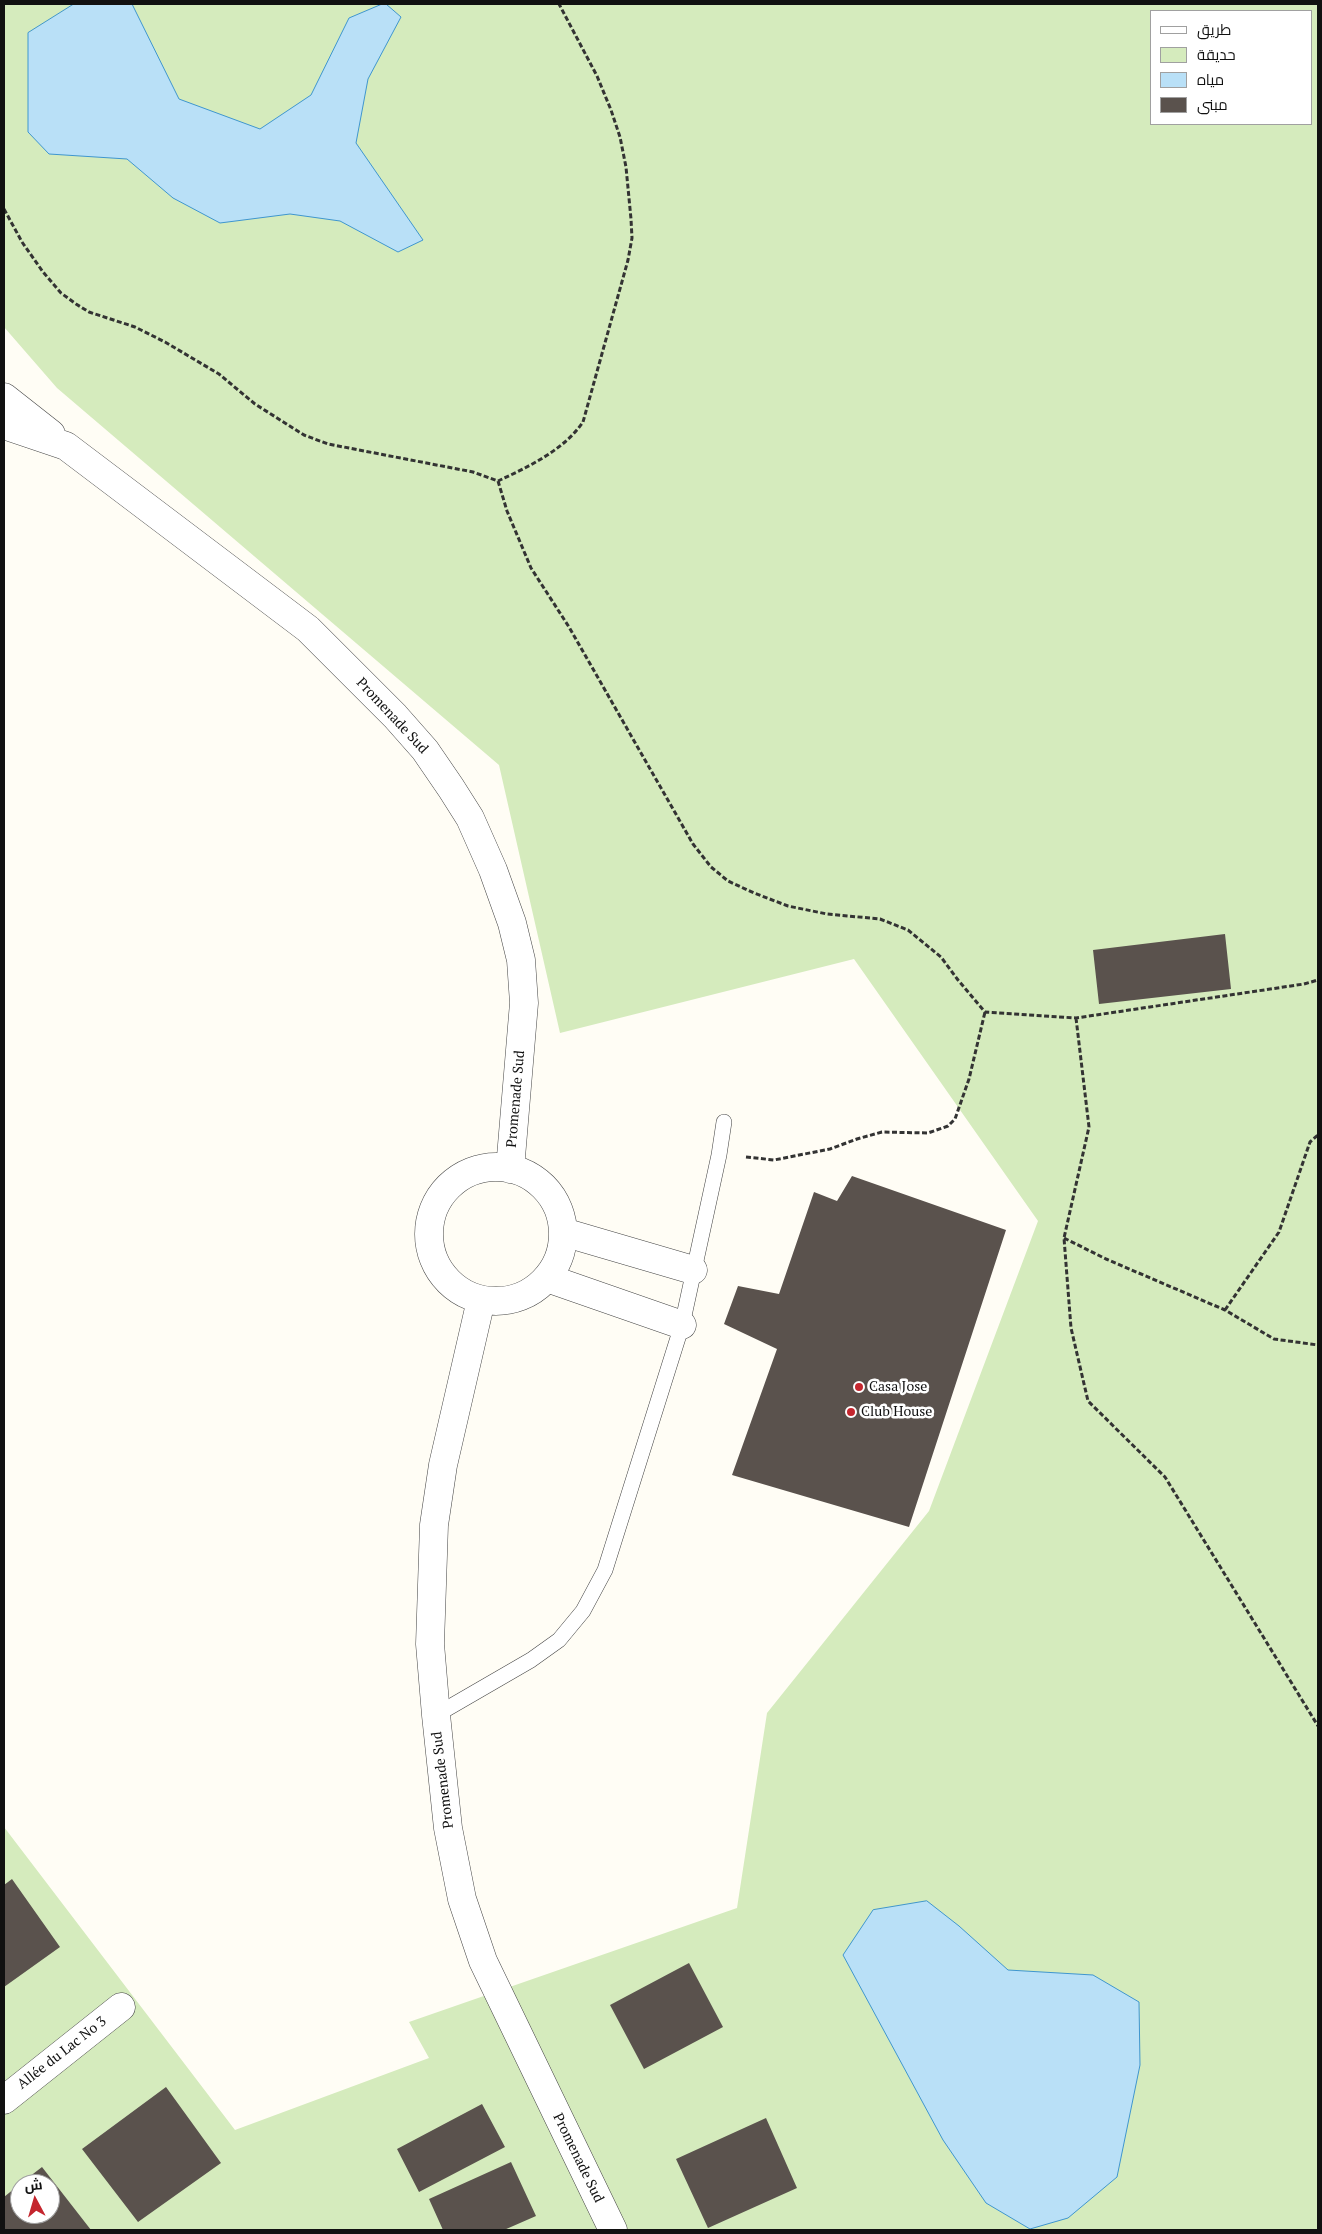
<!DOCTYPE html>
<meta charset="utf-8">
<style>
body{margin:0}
#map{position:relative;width:1322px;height:2234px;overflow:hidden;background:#fffdf5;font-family:"PT Serif",Cairo,serif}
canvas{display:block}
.frame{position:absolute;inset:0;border:5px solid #111;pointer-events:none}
.legend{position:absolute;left:1150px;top:10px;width:162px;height:115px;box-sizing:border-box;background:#fff;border:1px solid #a0a0a0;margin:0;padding:6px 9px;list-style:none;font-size:15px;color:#111}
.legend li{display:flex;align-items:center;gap:10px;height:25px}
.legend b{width:25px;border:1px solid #a0a0a0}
.north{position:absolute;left:10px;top:2174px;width:50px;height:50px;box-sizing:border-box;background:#fff;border:1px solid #a0a0a0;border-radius:50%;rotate:354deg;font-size:14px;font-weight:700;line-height:20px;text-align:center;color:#111}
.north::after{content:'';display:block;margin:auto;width:18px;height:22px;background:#c4262e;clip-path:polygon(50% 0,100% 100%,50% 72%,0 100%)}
</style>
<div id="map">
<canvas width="1322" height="2234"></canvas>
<div class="frame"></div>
<ul class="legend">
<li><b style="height:6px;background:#fff"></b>طريق</li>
<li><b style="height:14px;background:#d5ebbd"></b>حديقة</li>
<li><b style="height:14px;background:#b9e0f7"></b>مياه</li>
<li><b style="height:14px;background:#5a524d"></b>مبنى</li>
</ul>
<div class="north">ش</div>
</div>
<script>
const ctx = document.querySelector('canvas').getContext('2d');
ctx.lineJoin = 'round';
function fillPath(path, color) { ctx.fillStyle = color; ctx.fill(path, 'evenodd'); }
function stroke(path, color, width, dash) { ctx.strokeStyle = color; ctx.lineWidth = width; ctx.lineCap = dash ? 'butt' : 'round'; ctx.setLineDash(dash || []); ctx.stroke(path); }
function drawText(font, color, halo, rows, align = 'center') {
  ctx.font = font + ' "PT Serif",serif'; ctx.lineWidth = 5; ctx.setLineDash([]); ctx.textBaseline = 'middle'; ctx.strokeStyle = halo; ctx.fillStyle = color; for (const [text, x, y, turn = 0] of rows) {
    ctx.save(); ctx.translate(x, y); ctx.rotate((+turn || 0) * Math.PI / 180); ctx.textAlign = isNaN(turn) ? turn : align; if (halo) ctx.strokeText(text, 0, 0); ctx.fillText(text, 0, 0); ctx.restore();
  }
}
fillPath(new Path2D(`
 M4 4H1318V2230H4V1827L235 2130 429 2058 409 2022 737 1908 767 1713 929 1511 1038 1221 854 959 560 1033 499 765 57 388 4 327ZM1151 11H1311V124H1151ZM20 2184H50V2214H20Z`), '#d5ebbd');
const water = new Path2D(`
 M74 4H132L179 99 260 129 311 95 349 18 382 4H386L401 17 368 79 356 143 423 240 398 252 340 221 290 214 220 223 173 198 127 159 49 154 28 132V33Z
 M927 1901 959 1926 1008 1970 1093 1975 1139 2002 1140 2065 1117 2177 1068 2218 1030 2229 986 2203 943 2140 843 1955 873 1910Z`);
fillPath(water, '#b9e0f7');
stroke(water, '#3f96cf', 1);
fillPath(new Path2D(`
 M1225 934 1231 989 1099 1004 1093 950Z
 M852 1176 1006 1230 909 1527 732 1475 777 1349 724 1324 738 1286 779 1294 814 1192 837 1201Z
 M12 1879 60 1947 4 1987V1885Z
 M689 1963 723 2027 644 2069 610 2005Z
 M166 2087 221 2163 138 2222 82 2149Z
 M482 2104 505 2147 419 2192 397 2149Z
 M766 2118 797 2188 708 2228 676 2159Z
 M511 2162 536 2216 504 2230H443L429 2199Z
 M42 2167 91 2230H4V2197L20 2184V2214H50V2184H20Z`), '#5a524d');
const service = new Path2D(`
 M436 1715 531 1660 559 1640 583 1611 605 1570 682 1325 719 1155 724 1122`);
const minor = new Path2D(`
 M4 397 51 434
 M4 425 66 446 308 629 395 716 425 750 451 788 470 818 493 870 512 923 521 960 524 1003 510 1169
 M429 1234a67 67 0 1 1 134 0a67 67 0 1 1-134 0Z
 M563 1232 693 1270
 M547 1278 682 1325
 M481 1300 443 1465 434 1525 430 1644 436 1715 448 1828 462 1899 483 1961 613 2230
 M4 2100 121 2007`);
stroke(service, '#444', 16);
stroke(minor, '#444', 29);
stroke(new Path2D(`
 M4 209 22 242 43 272 61 293 76 304 89 312 135 327 165 342 219 374 255 404 304 435 328 444 473 472 498 481C528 467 564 450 583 422L628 260 632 238 631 219 626 167 620 137 611 110 597 76 559 4
 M498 481 507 511 531 568 569 627 693 844 711 867 728 881 754 893 788 906 827 914 880 919 908 930 941 957 958 980 985 1012 1076 1018 1304 984 1318 980
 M1076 1018 1089 1127 1064 1238 1071 1328 1088 1401 1165 1477 1318 1726
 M746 1157 774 1160 830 1149 857 1139 882 1132 928 1133 948 1126 955 1119 969 1079 985 1012
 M1064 1238 1106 1259 1225 1310 1274 1339 1318 1345
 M1225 1310 1279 1232 1310 1142 1318 1135`), '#333', 3, [5, 2.5]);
stroke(service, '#fff', 15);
stroke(minor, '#fff', 28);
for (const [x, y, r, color] of [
 [859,1387,5,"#c4262e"],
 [851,1412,5,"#c4262e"]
]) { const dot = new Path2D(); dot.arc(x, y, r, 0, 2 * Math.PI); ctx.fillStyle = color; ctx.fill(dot); stroke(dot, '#fff', 2); }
drawText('14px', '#111', '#fff', [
 ["Promenade Sud",392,716,47],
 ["Promenade Sud",516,1099,-85],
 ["Promenade Sud",443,1780,-97],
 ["Allée du Lac No 3",62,2053,-38],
 ["Promenade Sud",578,2158,64]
]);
drawText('14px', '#111', '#fff', [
 ["Casa Jose",869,1387],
 ["Club House",861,1412]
], 'left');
</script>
